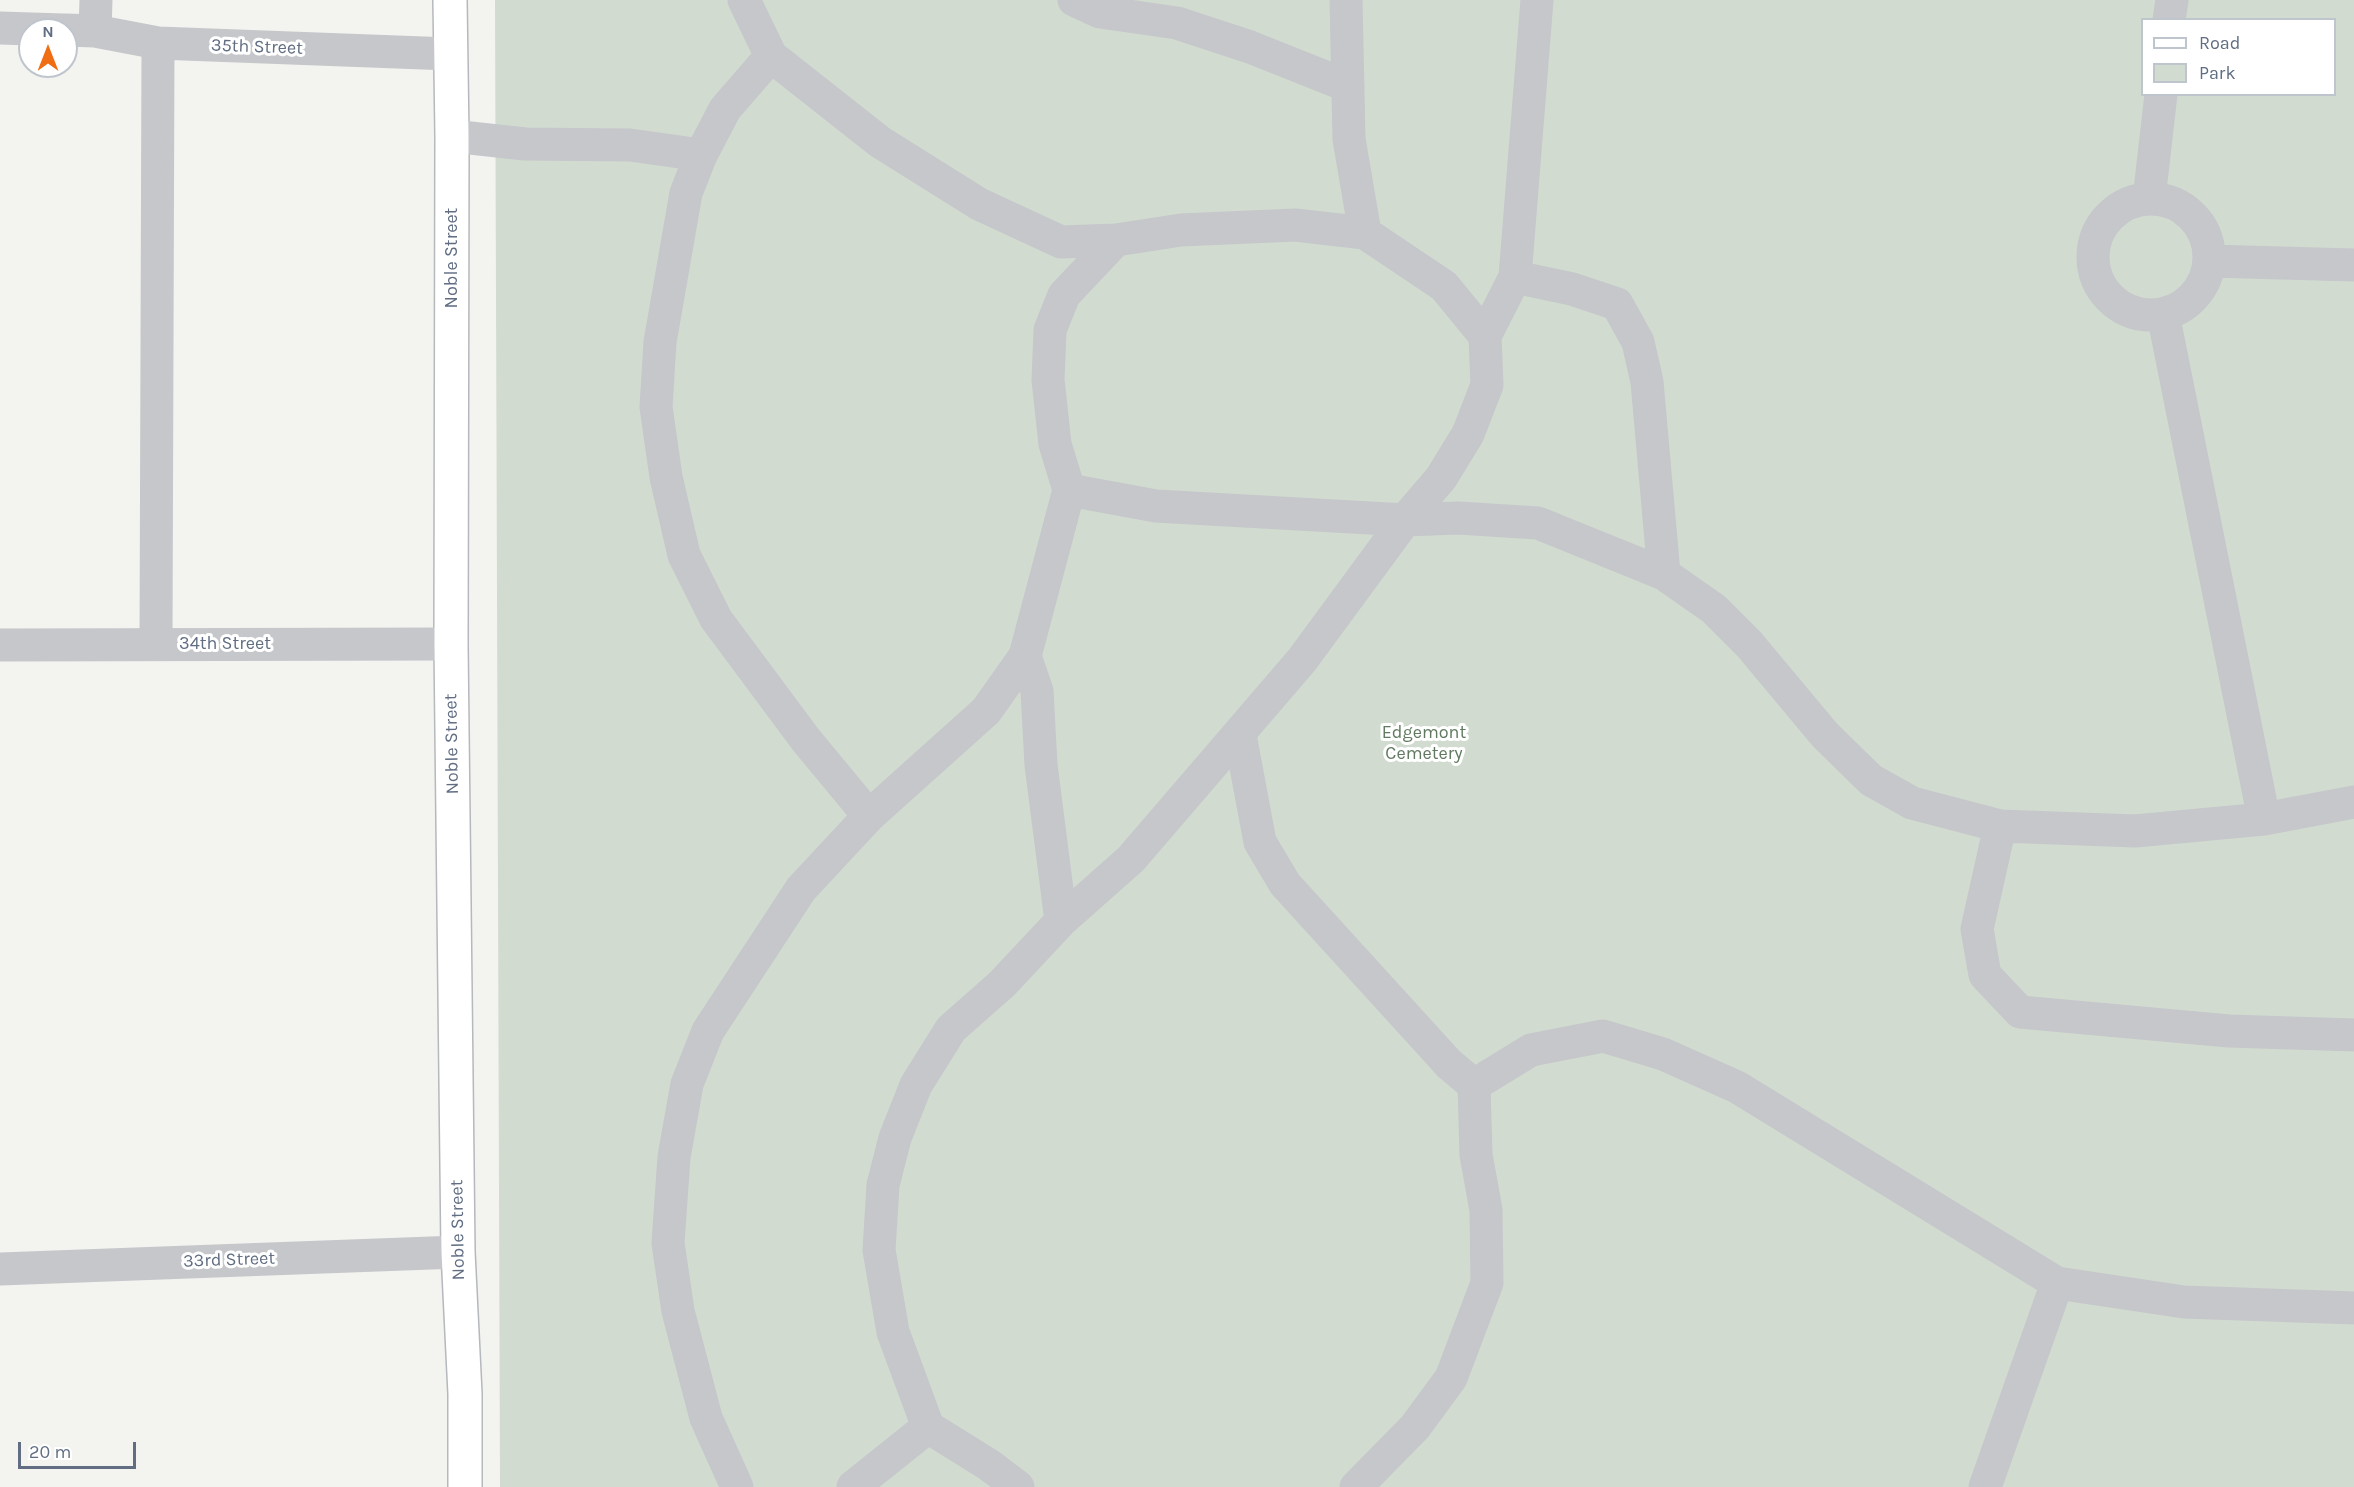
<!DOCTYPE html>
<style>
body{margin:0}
#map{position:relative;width:2354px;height:1487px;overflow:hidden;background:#f3f4ef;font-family:Karla,sans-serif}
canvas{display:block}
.legend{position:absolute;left:2141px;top:18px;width:195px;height:78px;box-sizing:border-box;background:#fff;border:2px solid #bfc5cd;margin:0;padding:8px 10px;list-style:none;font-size:18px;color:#606d82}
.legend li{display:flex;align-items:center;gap:12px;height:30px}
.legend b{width:30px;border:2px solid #bfc5cd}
.north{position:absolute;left:18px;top:18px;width:60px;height:60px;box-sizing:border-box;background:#fff;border:2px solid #bfc5cd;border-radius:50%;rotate:0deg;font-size:16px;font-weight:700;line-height:24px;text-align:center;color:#606d82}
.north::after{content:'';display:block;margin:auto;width:21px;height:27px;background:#f06d13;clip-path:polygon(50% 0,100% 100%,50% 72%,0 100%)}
.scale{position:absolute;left:18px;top:1442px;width:118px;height:27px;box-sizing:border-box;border:3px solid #606d82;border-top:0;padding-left:8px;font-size:18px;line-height:21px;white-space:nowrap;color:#606d82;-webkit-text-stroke:4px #fff;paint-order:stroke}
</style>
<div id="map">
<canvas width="2354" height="1487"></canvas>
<ul class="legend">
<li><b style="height:8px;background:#fff"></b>Road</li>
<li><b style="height:16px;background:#d2dbd0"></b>Park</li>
</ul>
<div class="north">N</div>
<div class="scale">20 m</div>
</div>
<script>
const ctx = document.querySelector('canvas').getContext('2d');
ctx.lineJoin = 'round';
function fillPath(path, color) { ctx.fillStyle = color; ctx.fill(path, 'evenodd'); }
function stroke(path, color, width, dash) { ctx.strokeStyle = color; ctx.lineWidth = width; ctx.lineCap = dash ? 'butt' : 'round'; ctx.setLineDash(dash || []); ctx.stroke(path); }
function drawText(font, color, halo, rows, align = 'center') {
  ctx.font = font + ' Karla,sans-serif'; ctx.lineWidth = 6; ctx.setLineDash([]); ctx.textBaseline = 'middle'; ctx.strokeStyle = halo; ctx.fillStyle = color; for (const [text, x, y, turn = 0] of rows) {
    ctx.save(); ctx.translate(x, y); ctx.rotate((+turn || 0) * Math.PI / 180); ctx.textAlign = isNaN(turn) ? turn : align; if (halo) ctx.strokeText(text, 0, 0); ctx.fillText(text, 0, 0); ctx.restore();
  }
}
fillPath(new Path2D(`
 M495 0H2354V1487H500ZM2142 20H2334V94H2142Z`), '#d2dbd0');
const major = new Path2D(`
 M450 0 452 136 451 644 458 1252 465 1394V1487`);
stroke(major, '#b5b8bc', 36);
stroke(new Path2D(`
 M744 0 771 56 880 142 979 204 1061 242 1116 240 1181 230 1295 225 1365 233
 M1074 0 1100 12 1177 23 1250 47 1348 86
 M2169 20 2172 0
 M0 28 63 30
 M66 30 95 31 158 43 450 54
 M95 31 96 0
 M771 56 725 109 701 155 686 193 660 342 656 407 666 477 684 555 716 619 806 740 869 816
 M452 136 525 144 630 145 701 155
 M2149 199 2161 94
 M2093 257a58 58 0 1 1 116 0a58 58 0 1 1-116 0Z
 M2209 261 2354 265
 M1515 277 1572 289 1617 304 1638 342 1647 382 1664 574
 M2163 314 2264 819
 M1485 336 1515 277 1537 0
 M1069 490 1156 506 1405 520 1458 518 1538 523 1664 574 1714 609 1749 644 1825 735 1871 780 1912 803 2000 826 2135 831 2264 819 2354 802
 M156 644 158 43
 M0 645 451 644
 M1240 735 1260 842 1285 884 1449 1064 1474 1085 1476 1155 1486 1210 1487 1283 1451 1378 1415 1427 1356 1487
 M2000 826 1977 929 1985 975 2020 1012 2229 1031 2354 1035
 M1061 921 1131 859 1302 660 1405 520 1441 478 1468 434 1487 385 1485 336 1444 286 1365 233 1349 139 1346 0
 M1474 1085 1531 1050 1603 1036 1663 1054 1737 1087 2057 1283 2184 1302 2354 1308
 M0 1269 458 1252
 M737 1487 706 1418 678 1311 668 1243 674 1157 687 1084 708 1031 801 889 869 816 986 711 1025 656 1069 490 1055 444 1048 380 1050 330 1064 295 1116 240
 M853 1487 928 1427
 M1018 1487 989 1465 928 1427 893 1332 879 1250 883 1185 895 1138 916 1085 951 1029 1002 984 1061 921 1041 765 1037 691 1025 656
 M1985 1487 2057 1283`), '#c5c7cb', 33);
stroke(major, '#fff', 33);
drawText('18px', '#606d82', '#fff', [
 ["35th Street",257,47,2],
 ["Noble Street",452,258,-90],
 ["34th Street",225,644],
 ["Noble Street",452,744,-91],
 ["Noble Street",458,1230,-91],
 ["33rd Street",229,1260,-2]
]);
drawText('18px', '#607960', '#fff', [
 ["Edgemont",1424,733],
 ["Cemetery",1424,754]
]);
</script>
